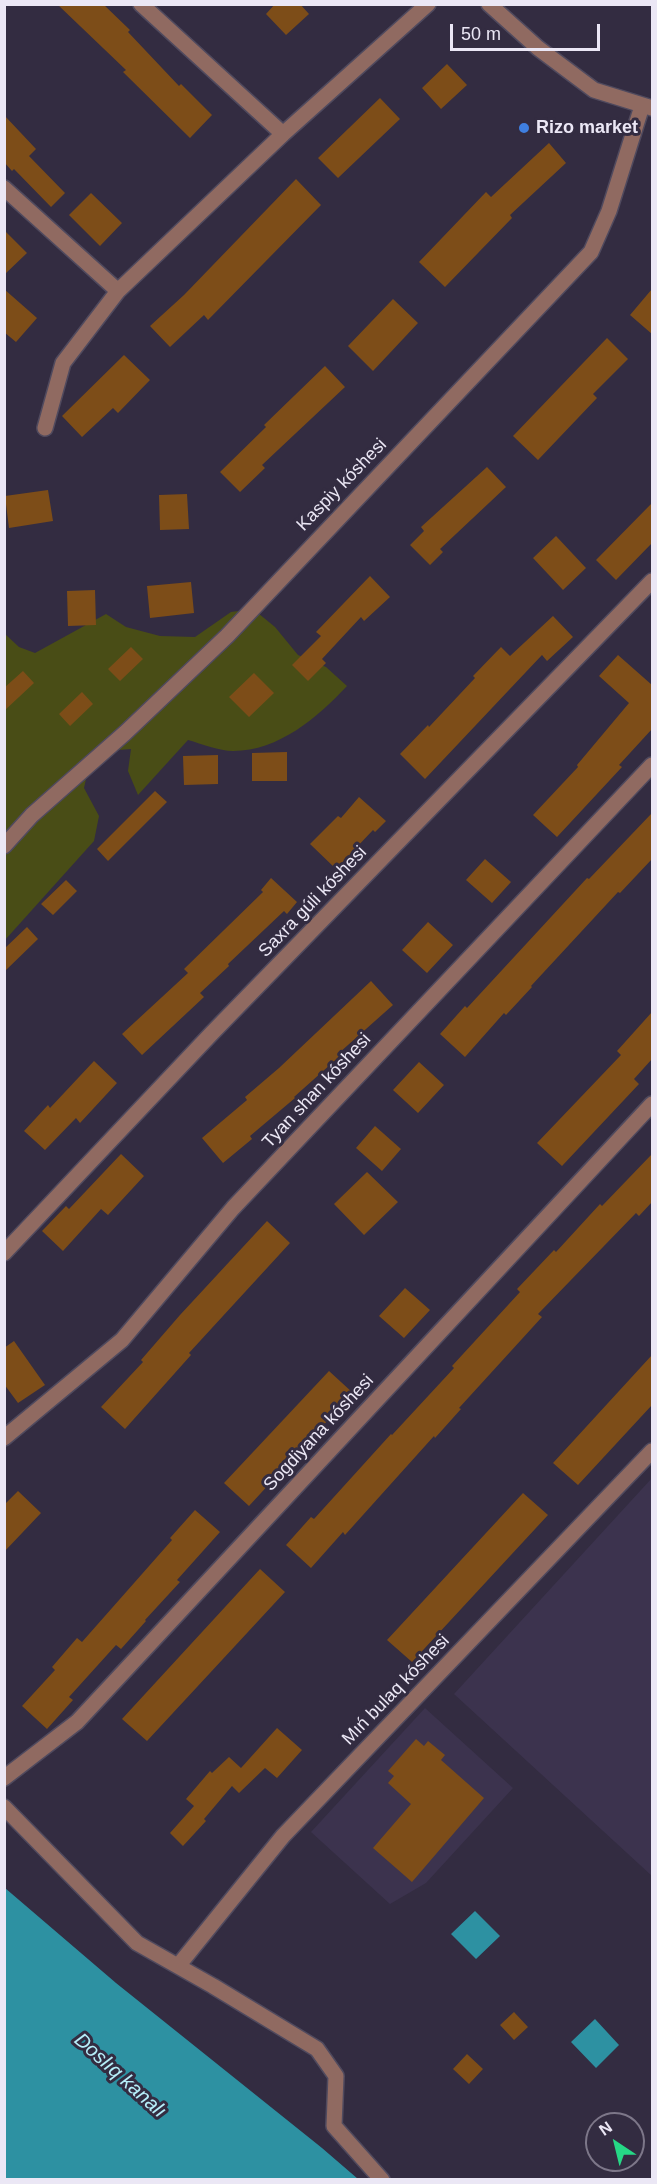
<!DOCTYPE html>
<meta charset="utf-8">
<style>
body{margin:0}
#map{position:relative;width:657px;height:2184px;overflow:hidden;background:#332c41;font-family:Helvetica,sans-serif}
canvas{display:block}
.frame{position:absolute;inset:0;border:6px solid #ebe7f5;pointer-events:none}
.north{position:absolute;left:585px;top:2112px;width:60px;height:60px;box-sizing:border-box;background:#332c41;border:2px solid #7d7789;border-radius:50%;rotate:325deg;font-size:16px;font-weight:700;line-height:24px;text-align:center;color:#ebe7f5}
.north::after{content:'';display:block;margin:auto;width:21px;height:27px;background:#26d886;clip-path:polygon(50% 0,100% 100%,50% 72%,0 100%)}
.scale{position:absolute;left:450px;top:24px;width:150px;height:27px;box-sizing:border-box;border:3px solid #ebe7f5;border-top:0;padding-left:8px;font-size:18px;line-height:21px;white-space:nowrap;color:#ebe7f5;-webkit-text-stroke:4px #332c41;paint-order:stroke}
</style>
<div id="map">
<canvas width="657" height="2184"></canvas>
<div class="frame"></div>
<div class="north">N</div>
<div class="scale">50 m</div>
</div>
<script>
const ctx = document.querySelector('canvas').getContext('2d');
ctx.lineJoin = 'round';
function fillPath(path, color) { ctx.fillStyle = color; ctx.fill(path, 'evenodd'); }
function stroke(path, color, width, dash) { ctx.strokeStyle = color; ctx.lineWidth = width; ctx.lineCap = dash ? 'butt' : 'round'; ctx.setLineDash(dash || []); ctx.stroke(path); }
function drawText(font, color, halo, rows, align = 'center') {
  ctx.font = font + ' Helvetica,sans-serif'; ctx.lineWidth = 6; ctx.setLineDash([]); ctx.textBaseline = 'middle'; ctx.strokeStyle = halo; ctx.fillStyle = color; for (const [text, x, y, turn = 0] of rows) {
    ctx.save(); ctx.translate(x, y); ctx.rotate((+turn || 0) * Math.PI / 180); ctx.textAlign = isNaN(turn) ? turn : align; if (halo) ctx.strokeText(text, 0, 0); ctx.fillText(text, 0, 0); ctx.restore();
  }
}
fillPath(new Path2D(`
 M652 1478V1876L454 1694Z
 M425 1708 513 1788 426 1883 390 1904 311 1832Z`), '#3c334e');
fillPath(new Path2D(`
 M253 609 275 627 298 655 326 667 347 686C318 717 279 751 233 751 219 751 202 744 188 740L138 795 128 771 131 749 92 752 84 788 99 816 94 841 5 940V634L19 647 35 653 106 614 126 627 160 636 195 637 231 612Z`), '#494d16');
fillPath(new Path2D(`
 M5 1888 116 1983 322 2148 358 2179H6L4 2178Z
 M475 1911 500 1936 476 1959 451 1934Z
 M595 2019 619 2045 596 2068 571 2042Z`), '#2d91a2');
fillPath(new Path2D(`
 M57 4H103L130 30 128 32 179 86 181 84 212 115 190 138 123 72 126 70Z
 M275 4H300L309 14 286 35 266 14Z
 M447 64 467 85 441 109 422 88Z
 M380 98 400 119 338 178 318 158Z
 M4 115 36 149 29 156 65 193 51 207 14 169 12 171 4 162Z
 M549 143 566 163 510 215 512 218 445 287 419 262 486 192 491 197Z
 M296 179 321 205 208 320 204 315 170 347 150 326 184 295Z
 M91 193 122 223 100 246 69 215Z
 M4 230 27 253 4 275Z
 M4 289 37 318 16 342 4 332Z
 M652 289V334L630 315Z
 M393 299 418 323 373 371 348 346Z
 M607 338 628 359 593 394 597 398 538 460 513 436Z
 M124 355 150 380 118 413 113 408 82 437 62 416Z
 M325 366 345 387 262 465 265 468 240 492 220 472 266 427 264 425Z
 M487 467 506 487 440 549 443 552 430 565 410 545 424 531 421 527Z
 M48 490 53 521 9 528 5 496Z
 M187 494 189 529 160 530 159 495Z
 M652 503V543L616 580 596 560Z
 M556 536 586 568 563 590 533 558Z
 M370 576 390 597 364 621 361 617 322 659 326 663 308 681 292 665 321 636 316 632Z
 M191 582 194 613 150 618 147 586Z
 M95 590 96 625 68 626 67 591Z
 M553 616 573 637 547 661 542 655 425 779 400 754 428 725 429 727 475 678 473 676 501 647 510 656Z
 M131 647 143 659 120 681 108 669Z
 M618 655 652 685V729L619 765 622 767 557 837 533 815 578 767 577 765 629 703 599 676Z
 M23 671 34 683 4 711V688Z
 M254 673 274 693 249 717 229 697Z
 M82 692 93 704 70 726 59 714Z
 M287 752V781H252V753Z
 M218 755V784L184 785 183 756Z
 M155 791 167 802 108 861 97 849Z
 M359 797 386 821 375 832 373 830 336 869 310 844 338 816 341 818Z
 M652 813V859L620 893 618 892 531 986 532 987 506 1015 504 1013 465 1057 440 1034 465 1006 467 1008 587 878 589 879Z
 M485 859 511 882 492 903 466 880Z
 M271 878 297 902 287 914 284 911 228 964 229 966 200 993 204 997 142 1055 122 1034 188 973 184 969 263 892 261 890Z
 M66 880 77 891 53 915 41 904Z
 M428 922 453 945 427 973 402 950Z
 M27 927 38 939 4 972V949Z
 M371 981 393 1005 339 1053 341 1055 294 1097 295 1098 250 1136 252 1139 223 1163 202 1138 247 1100 245 1097 279 1068Z
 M652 1012V1059L634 1079 639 1084 562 1166 537 1143 621 1055 617 1051Z
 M94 1061 117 1083 80 1123 76 1118 45 1150 24 1131 48 1105 50 1108Z
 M419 1062 444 1085 418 1113 393 1090Z
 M375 1126 401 1149 382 1171 356 1148Z
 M121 1154 144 1176 108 1215 101 1209 63 1251 42 1231 66 1206 69 1209Z
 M652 1154V1202L639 1216 636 1213 538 1314 542 1317 459 1408 461 1409 435 1438 434 1436 345 1535 343 1532 311 1568 286 1545 311 1517 314 1519 391 1434 392 1435 454 1368 452 1366 520 1292 517 1289 554 1250 556 1252 600 1204 602 1206Z
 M367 1172 398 1202 364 1235 334 1204Z
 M267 1221 290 1243 189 1353 191 1355 125 1429 101 1407 143 1362 141 1360 180 1315Z
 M405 1288 430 1310 404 1338 379 1316Z
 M14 1341 45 1385 18 1403 4 1384V1348Z
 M652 1355V1405L578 1485 553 1463Z
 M329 1371 353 1393 249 1506 224 1483Z
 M18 1491 41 1513 4 1552V1505Z
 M523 1493 548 1515 412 1662 387 1640Z
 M195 1510 220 1532 177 1580 180 1582 145 1620 146 1621 121 1649 116 1645 69 1697 73 1700 47 1729 22 1706 55 1670 52 1667 77 1638 82 1642 172 1540 170 1538Z
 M260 1569 285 1592 147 1741 122 1719Z
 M277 1728 302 1750 277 1778 265 1768 239 1793 232 1786 204 1819 206 1821 183 1846 170 1833 194 1806 186 1799 210 1771 212 1773 229 1757 241 1768Z
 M416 1739 424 1746 428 1741 445 1755 441 1760 484 1798 412 1882 373 1848 411 1804 388 1783 394 1776 388 1771Z
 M514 2012 528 2027 514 2040 500 2025Z
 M467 2054 483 2069 469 2084 453 2069Z`), '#7d4d18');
const minor = new Path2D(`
 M141 4 283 134
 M489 4 538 48 594 90 652 108
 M4 188 118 291
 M45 428 63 363 118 291 283 134 428 4
 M4 846 32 815 125 733 227 636 591 252 609 211 642 106
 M4 1253 212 1033 652 581
 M4 1438 122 1340 233 1208 652 765
 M4 1778 77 1722 652 1104
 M4 1807 137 1943 213 1986 317 2049 336 2076 334 2126 382 2180
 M178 1966 283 1836 652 1451`);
stroke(minor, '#504a5e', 18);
stroke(minor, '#906a61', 15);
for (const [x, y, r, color] of [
 [524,128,6,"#3f7fe0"]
]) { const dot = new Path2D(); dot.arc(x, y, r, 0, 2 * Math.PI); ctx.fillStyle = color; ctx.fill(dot); stroke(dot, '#332c41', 2); }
drawText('bold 18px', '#ebe7f5', '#332c41', [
 ["Rizo market",536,128]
], 'left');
drawText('18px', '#ebe7f5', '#332c41', [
 ["Kaspiy kóshesi",342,485,-46],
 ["Saxra gúli kóshesi",313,902,-46],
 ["Tyan shan kóshesi",317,1091,-47],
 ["Sogdiyana kóshesi",319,1433,-47],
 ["Mıń bulaq kóshesi",396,1690,-46]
]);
drawText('italic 20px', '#b6eef9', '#332c41', [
 ["Doslıq kanalı",120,2076,42]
]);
</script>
